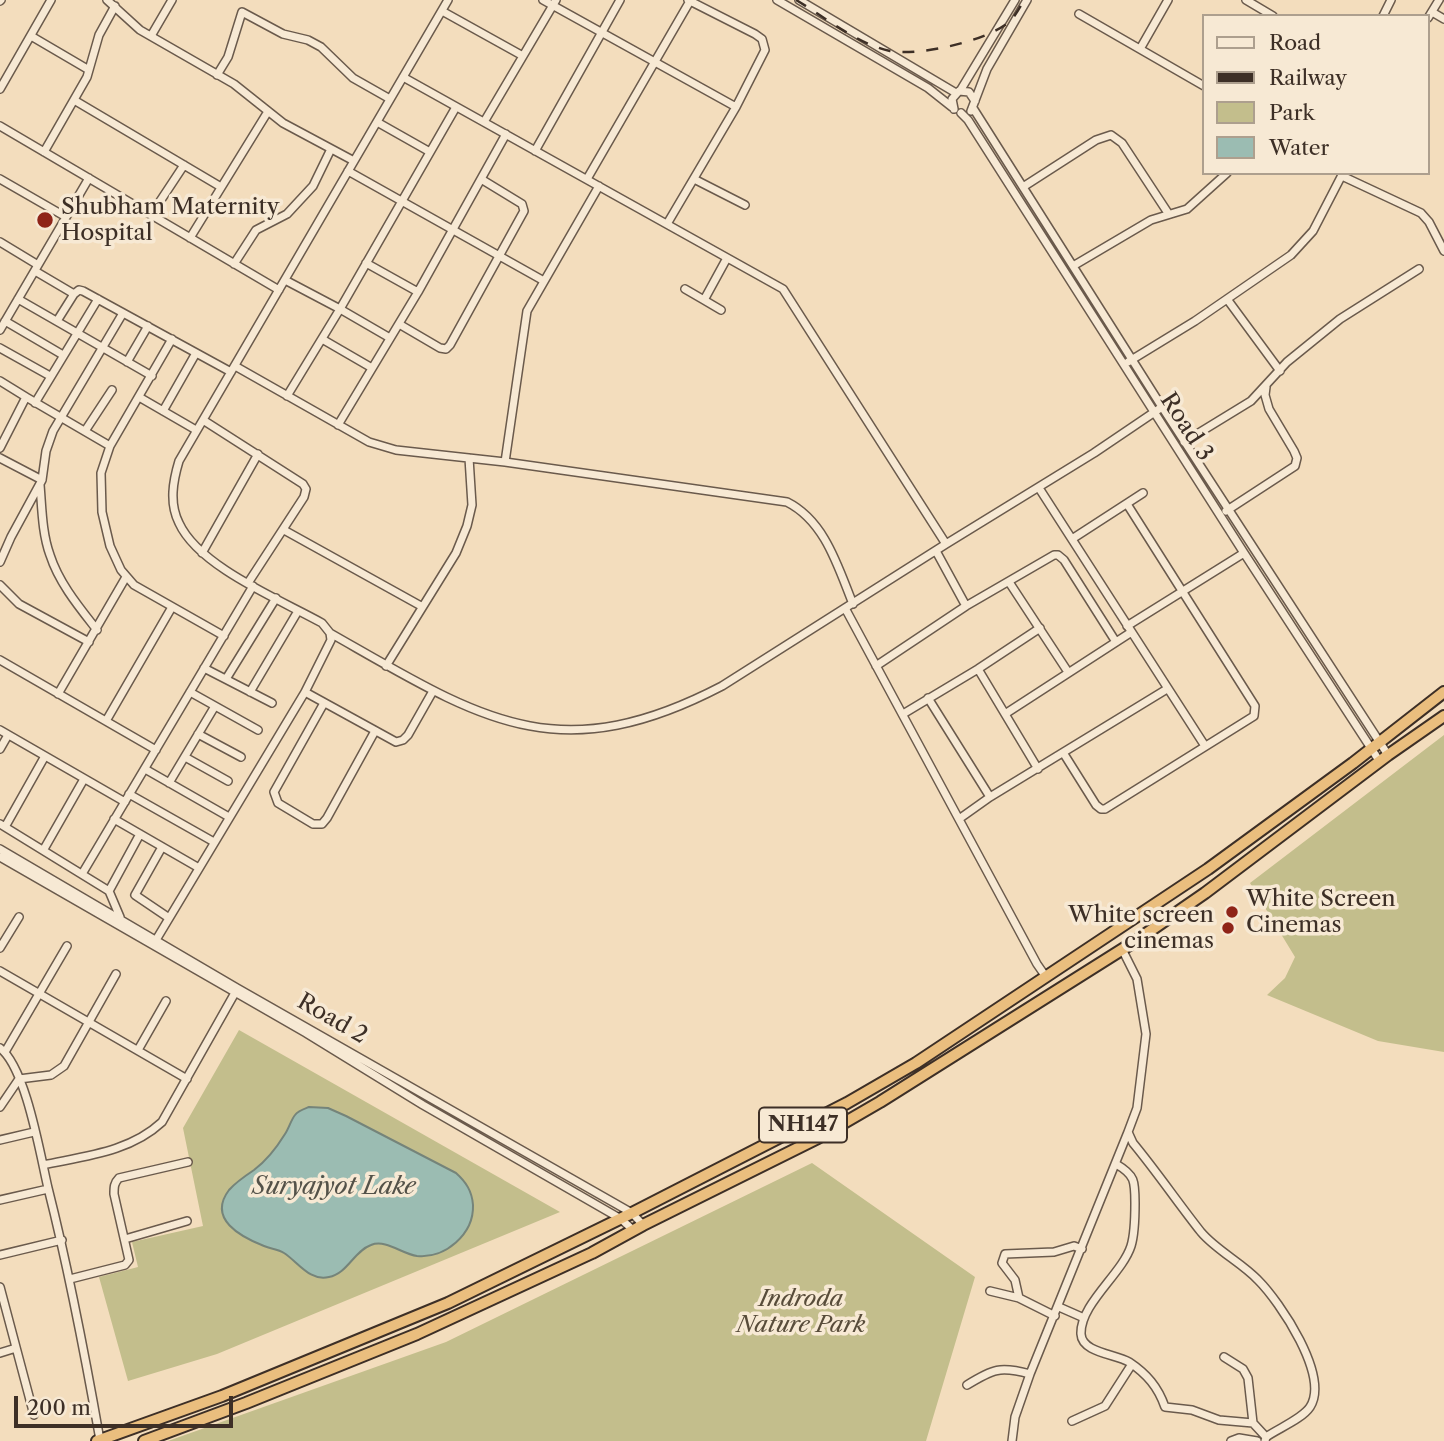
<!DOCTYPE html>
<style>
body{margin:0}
#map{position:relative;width:1444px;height:1441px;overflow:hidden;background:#f3ddbd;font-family:"Libre Caslon Text",serif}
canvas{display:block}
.legend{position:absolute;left:1202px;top:14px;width:228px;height:161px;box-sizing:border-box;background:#f7e9d4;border:2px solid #ad9f8e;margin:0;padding:9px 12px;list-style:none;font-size:21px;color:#3d2f26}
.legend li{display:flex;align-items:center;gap:14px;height:35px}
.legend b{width:35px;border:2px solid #ad9f8e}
.scale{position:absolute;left:14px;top:1396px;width:219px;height:32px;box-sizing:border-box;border:4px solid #3d2f26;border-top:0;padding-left:9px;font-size:21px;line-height:24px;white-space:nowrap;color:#3d2f26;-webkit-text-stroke:5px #f7e9d4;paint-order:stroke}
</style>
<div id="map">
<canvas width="1444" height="1441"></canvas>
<ul class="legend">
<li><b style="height:9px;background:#f7e9d4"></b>Road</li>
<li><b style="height:9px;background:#3d2f26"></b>Railway</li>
<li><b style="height:19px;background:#c3be8c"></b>Park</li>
<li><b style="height:19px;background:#9bbcb2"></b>Water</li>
</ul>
<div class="scale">200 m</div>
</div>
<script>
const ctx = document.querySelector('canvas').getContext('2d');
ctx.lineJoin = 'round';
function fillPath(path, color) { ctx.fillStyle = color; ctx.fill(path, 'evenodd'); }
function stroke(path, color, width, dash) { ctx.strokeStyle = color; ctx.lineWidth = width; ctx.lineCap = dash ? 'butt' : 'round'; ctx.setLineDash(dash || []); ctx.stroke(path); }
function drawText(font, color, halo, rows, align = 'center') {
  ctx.font = font + ' "Libre Caslon Text",serif'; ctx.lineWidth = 7; ctx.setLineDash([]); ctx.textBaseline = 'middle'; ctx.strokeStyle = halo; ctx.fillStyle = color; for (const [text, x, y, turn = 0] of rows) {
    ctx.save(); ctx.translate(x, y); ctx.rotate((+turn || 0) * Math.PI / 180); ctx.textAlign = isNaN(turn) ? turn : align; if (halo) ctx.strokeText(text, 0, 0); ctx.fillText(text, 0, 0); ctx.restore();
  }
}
fillPath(new Path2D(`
 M1444 735V1052L1378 1041 1267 995 1285 978 1295 957 1250 883Z
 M239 1030 560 1212 217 1354 128 1381 99 1277 138 1267 132 1242 203 1226 183 1128Z
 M812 1163 975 1277 926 1441H168L446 1342Z`), '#c3be8c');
const water = new Path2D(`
 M309 1107 328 1108 346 1116 456 1173C466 1182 472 1191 473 1205 474 1234 445 1259 417 1256 402 1254 386 1239 371 1245 354 1251 347 1274 329 1277 310 1282 298 1262 284 1253 278 1249 271 1249 264 1246 241 1237 207 1219 229 1190 236 1182 245 1176 254 1170 266 1161 277 1147 285 1134 289 1128 291 1120 295 1115 298 1111 304 1109 309 1107Z`);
fillPath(water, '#9bbcb2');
stroke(water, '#75847a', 2);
const minor = new Path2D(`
 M107 0 140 30 234 84 283 123 354 161
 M543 0 736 107
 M777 0 928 88 952 107
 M799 0 956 93
 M1246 0 1273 16
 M0 1 1 0
 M442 11 523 56 556 0
 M1432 12 1444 19
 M1079 14 1204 86
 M1383 16 1391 0
 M1428 18 1439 0
 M31 36 89 70
 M151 36 172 0
 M1140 49 1168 0
 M217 75 228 57 242 12 283 34 308 40 321 47 353 78 390 99
 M403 77 783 289 946 544
 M0 89 51 0
 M960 91 1015 0
 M74 100 221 187
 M973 108 1162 407 1388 755
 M954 109 952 99 959 91 969 92 975 101
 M971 111 987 69 1027 0
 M961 113 968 120 1244 553 1380 762
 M377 122 430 152
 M484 122 523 56
 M0 126 279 290
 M535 151 620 0
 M44 152 87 77 99 35 115 6
 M348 171 544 281
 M1342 176 1421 213 1429 222 1444 251
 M0 179 66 217
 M587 179 690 1
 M694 179 745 205
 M1023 187 1096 140 1111 135 1122 143 1168 213
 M151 215 184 165
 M667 224 736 107 765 50 762 39 755 34 688 0
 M190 238 267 113
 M0 242 38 265
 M366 263 418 292 506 134
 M234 264 256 230 287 214 313 186 331 149
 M1073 266 1151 220 1187 209 1227 173
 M35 271 74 294 57 321
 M285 280 340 309 287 396
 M685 289 704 300 727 258
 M74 294 79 290 83 291 231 372
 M18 299 152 376
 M1227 299 1280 371
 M704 300 721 310
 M5 321 63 355
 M399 324 440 348 446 349 450 345 524 211 522 204 481 179
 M0 330 89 178
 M390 338 340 309 456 107
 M172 339 110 446 101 473 102 512 110 546 121 570 134 585 224 636
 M322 339 372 368
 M0 348 50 376
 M127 362 148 326
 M1128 362 1195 321 1291 255 1313 231 1343 173
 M235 366 369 442 396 450 505 462 787 502C825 521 838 567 853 604
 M0 381 26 397 0 448
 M26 397 110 446
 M139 397 196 430
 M35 403 98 299
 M163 411 196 353
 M203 420 303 484 306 489 304 497 248 583
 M338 425 418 292
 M85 431 112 390
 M1184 442 1251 401 1287 362 1340 319 1419 269
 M0 458 42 480 11 537 0 562
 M505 462 527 311 599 186
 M42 480 46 451 53 431 123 313
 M40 485C42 508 42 533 50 555 59 583 79 607 97 630
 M1039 488 1205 746
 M1226 511 1295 466 1297 458 1294 451 1269 409 1265 395 1266 387
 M284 530 421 606
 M1072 539 1143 493
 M936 551 966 606
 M202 553 258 454
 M1009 582 1068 672
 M0 585 19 604 89 642
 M845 608 1037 964 1046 977
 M1127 626 1244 553
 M330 633C478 717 555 773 722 686L946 544 1094 453 1162 407
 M0 660 156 750
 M386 666 456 553 467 526 472 505 469 458
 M876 666 966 606 1054 555H1058L1064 560 1116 642
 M204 668 272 703
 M978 669 1038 769
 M226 679 276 598
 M190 692 258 730
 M250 692 298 611
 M305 692 396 742 403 740 408 735 433 691
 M58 694 126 577
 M928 698 990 797
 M324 703 274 792 278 803 313 824H322L327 818 375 731
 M903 714 978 669 1040 628
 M1005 714 1130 633
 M106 721 172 607
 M0 730 125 802
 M198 734 241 757
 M0 749 8 735
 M1064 754 1096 805 1101 809H1105L1254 716 1255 706 1127 504
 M185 757 228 781
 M145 769 229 817
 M169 783 215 706
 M129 794 214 842
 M114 819 199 868
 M959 819 990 797 1167 689
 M0 824 109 891 120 917
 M5 827 45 756
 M162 847 135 895 169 918
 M0 849 237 988 632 1213 643 1225
 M44 849 84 779
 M0 857 306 1033 423 1105 621 1219 633 1230
 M82 874 253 586
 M109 891 140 834
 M153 945 305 692 331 640 330 633 322 623C281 600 199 567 179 523 169 503 173 481 179 461L448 0
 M0 948 19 917
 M1122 949 1137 979 1146 1034 1137 1108 1128 1132 1133 1143C1157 1172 1178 1203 1201 1232 1216 1250 1242 1263 1258 1280 1280 1302 1330 1376 1310 1407 1302 1419 1279 1428 1266 1437
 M0 971 187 1079
 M0 1048C26 1068 40 1154 48 1188 69 1271 85 1355 100 1440
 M138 1050 166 1001
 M5 1052 67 946
 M0 1107 19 1079 51 1075 64 1066 116 974
 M0 1140 34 1132
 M1116 1164C1135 1175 1135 1181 1135 1203 1135 1216 1135 1233 1131 1246 1122 1274 1080 1304 1081 1334 1082 1353 1116 1354 1129 1362 1147 1374 1158 1387 1165 1407L1192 1410 1219 1420 1253 1423 1266 1437 1265 1441
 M43 1165C85 1156 130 1152 162 1122L236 991
 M0 1200 48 1189
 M125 1239 187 1221
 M0 1255 62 1240
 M70 1279 125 1265 129 1260 114 1194C114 1187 114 1183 119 1178L188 1162
 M0 1287 34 1415
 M990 1291 1019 1298 1055 1316
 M1019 1298 1015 1280 1002 1263 1005 1254 1054 1252 1074 1246 1082 1249
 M1059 1307 1084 1318
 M0 1353 16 1348
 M1224 1357 1243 1369 1248 1378 1253 1423
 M967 1385C993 1369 1000 1366 1030 1374
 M1072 1421 1105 1406 1132 1364
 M1012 1441 1015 1417 1030 1374 1128 1132
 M1231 1441 1239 1438 1257 1441`);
const highway = new Path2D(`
 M97 1441 222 1396 448 1303 632 1213 847 1103 916 1063 1208 869 1353 763 1444 692
 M144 1441 246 1403 417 1334 592 1253 643 1225 818 1138 880 1102 1134 942 1205 893 1388 755 1444 716`);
stroke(minor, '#6a5a4c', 10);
stroke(highway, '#3d2f26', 14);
stroke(minor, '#f7e9d4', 7);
stroke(highway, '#eabe7e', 10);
stroke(new Path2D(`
 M796 0C825 17 857 44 890 51 919 56 981 42 1005 25 1014 19 1019 9 1024 0`), '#3d2f26', 2.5, [12, 12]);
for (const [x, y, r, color] of [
 [45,220,9,"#8f2418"],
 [1232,912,7,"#8f2418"],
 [1228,928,7,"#8f2418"]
]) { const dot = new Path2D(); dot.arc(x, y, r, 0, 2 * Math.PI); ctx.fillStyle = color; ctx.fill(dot); stroke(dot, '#f7e9d4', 2.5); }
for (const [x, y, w] of [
 [803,1125,88]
]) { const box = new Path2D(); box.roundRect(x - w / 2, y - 17.5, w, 35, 5); ctx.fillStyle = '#f7e9d4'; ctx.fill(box); stroke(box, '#3d2f26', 2); }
drawText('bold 21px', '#3d2f26', null, [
 ["NH147",803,1125]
]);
drawText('23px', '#3d2f26', '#f7e9d4', [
 ["Shubham Maternity",61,207],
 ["Hospital",61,233],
 ["White Screen",1246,899],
 ["Cinemas",1246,925],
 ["White screen",1214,915,"right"],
 ["cinemas",1214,941,"right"]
], 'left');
drawText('23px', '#3d2f26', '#f7e9d4', [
 ["Road 3",1186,427,57],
 ["Road 2",332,1019,30]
]);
drawText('italic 23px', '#584c3a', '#f7e9d4', [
 ["Indroda",801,1299],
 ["Nature Park",801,1325]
]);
drawText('italic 24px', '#545249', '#f7e9d4', [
 ["Suryajyot Lake",334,1187]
]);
</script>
